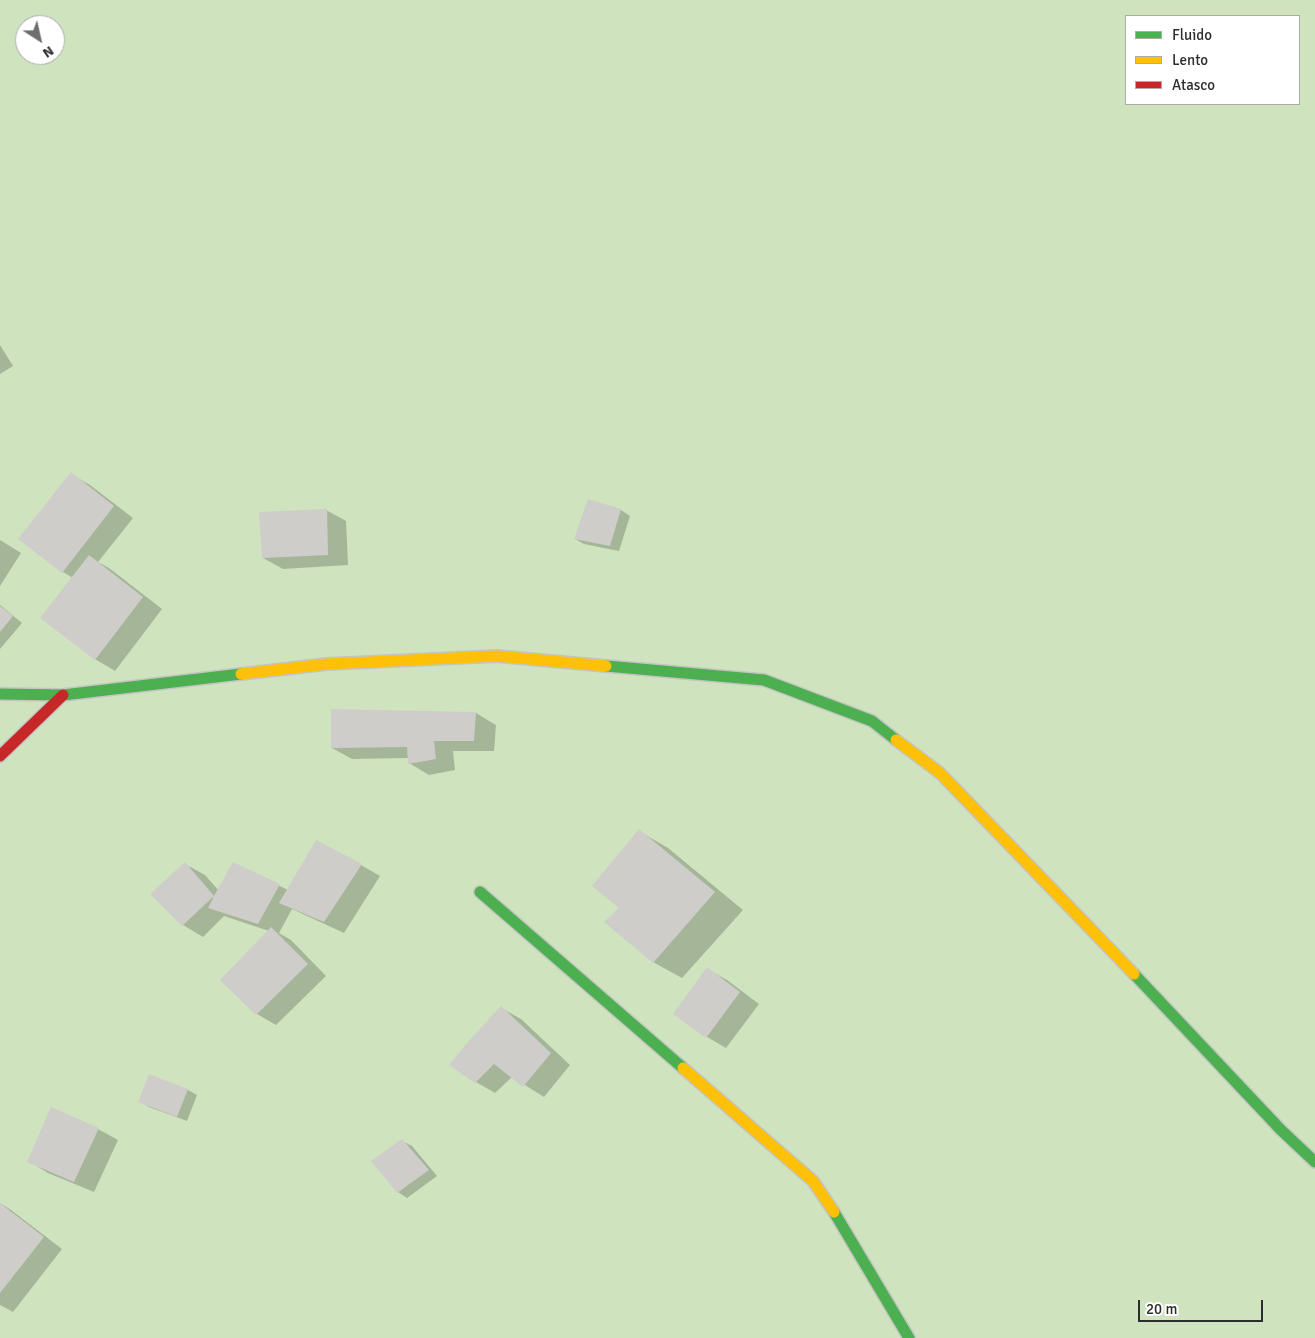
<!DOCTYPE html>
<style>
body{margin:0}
#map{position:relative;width:1315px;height:1338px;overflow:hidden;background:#eae7e3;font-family:Signika,sans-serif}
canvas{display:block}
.legend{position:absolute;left:1125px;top:15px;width:175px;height:90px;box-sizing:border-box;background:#fff;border:1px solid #ababab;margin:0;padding:6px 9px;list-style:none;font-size:15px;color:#2d2d2d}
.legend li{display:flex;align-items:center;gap:10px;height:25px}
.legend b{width:25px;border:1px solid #ababab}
.north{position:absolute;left:15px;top:15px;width:50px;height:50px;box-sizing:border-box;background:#fff;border:1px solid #ababab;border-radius:50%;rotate:145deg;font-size:14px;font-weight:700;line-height:20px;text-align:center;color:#2d2d2d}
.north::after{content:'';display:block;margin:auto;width:18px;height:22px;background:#6f6e6d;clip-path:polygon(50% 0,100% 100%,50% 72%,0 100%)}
.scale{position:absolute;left:1138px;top:1300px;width:125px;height:22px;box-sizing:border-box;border:2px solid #2d2d2d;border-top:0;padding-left:6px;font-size:15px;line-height:18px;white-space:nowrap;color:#2d2d2d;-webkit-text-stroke:4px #fff;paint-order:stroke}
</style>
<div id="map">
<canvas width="1315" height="1338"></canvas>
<ul class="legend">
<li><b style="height:6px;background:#4caf50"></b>Fluido</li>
<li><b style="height:6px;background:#ffc107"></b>Lento</li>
<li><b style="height:6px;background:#c62828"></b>Atasco</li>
</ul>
<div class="north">N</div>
<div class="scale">20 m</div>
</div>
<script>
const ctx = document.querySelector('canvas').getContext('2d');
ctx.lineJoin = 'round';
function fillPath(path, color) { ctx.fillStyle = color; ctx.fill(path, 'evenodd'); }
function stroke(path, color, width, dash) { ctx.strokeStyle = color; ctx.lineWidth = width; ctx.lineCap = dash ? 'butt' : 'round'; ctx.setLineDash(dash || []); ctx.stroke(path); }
fillPath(new Path2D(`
 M0 0H1315V1338H0ZM1126 16H1299V104H1126ZM25 25H55V55H25Z`), '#cfe3bf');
fillPath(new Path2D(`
 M0 345 13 366 0 374Z
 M71 474 90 485 133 518 98 562 109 568 162 609 115 671 95 659 73 578 63 572Z
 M589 501 621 510 630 516 619 551 584 544 575 539Z
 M326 510 346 521 348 565 283 569 263 558Z
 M0 540 21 553 0 586Z
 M0 605 22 623 0 649Z
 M332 711 476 713 496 725 494 751H453L455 770 429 775 409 763V758L352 759 332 748Z
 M639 831 668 848 743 910 682 978 653 962 620 908Z
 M185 864 205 875 219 891 234 864 288 890 361 865 380 876 344 933 292 909 279 933 291 940 326 976 276 1025 257 1014 269 931 224 916 203 937 183 925 152 894Z
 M707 969 727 980 759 1004 726 1048 707 1037Z
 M501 1008 521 1019 570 1065 544 1097 512 1077 495 1093 476 1082Z
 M188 1090 197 1095 187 1121 149 1107 140 1101Z
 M98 1129 118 1140 94 1192 48 1173 29 1161Z
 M402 1141 412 1146 437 1176 407 1198 398 1192Z
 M0 1203 11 1210 62 1249 13 1312 0 1305Z`), '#0003');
fillPath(new Path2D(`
 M71 472 114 506 62 573 18 539Z
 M588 499 621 509 610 546 574 539Z
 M327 509 328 555 262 558 259 512Z
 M89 555 143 597 95 660 40 618Z
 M0 606 13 616 0 632Z
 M331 709 476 712 474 741H434L436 759 408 764 407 747 331 748Z
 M639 829 715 892 653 963 604 922 619 908 592 886Z
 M316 840 362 864 324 922 279 903Z
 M185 862 214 896 233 862 280 884 258 924 208 908 214 896 182 926 150 894Z
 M271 927 308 964 256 1015 220 980Z
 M707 967 740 992 706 1038 673 1014Z
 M501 1006 551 1053 523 1087 494 1064 475 1083 449 1065 467 1043Z
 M149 1074 188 1089 177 1117 138 1102Z
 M51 1107 99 1128 74 1182 27 1162Z
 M402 1139 429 1170 397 1193 371 1161Z
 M0 1203 44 1237 0 1293Z`), '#cfcdca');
const fast = new Path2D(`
 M606 666 764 680 872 721 896 740
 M0 694 63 695 241 674
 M480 892 683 1068
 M1134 974 1281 1130 1315 1162
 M834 1212 909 1338`);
const slow = new Path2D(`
 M241 674 327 664 497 656 606 666
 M896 740 940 773 1134 974
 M683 1068 813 1181 834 1212`);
const jam = new Path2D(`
 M0 756 63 695`);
stroke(fast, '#c4c4c3', 14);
stroke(slow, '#c4c4c3', 14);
stroke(jam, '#c4c4c3', 14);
stroke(fast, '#4caf50', 11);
stroke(slow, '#ffc107', 11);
stroke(jam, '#c62828', 11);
</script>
